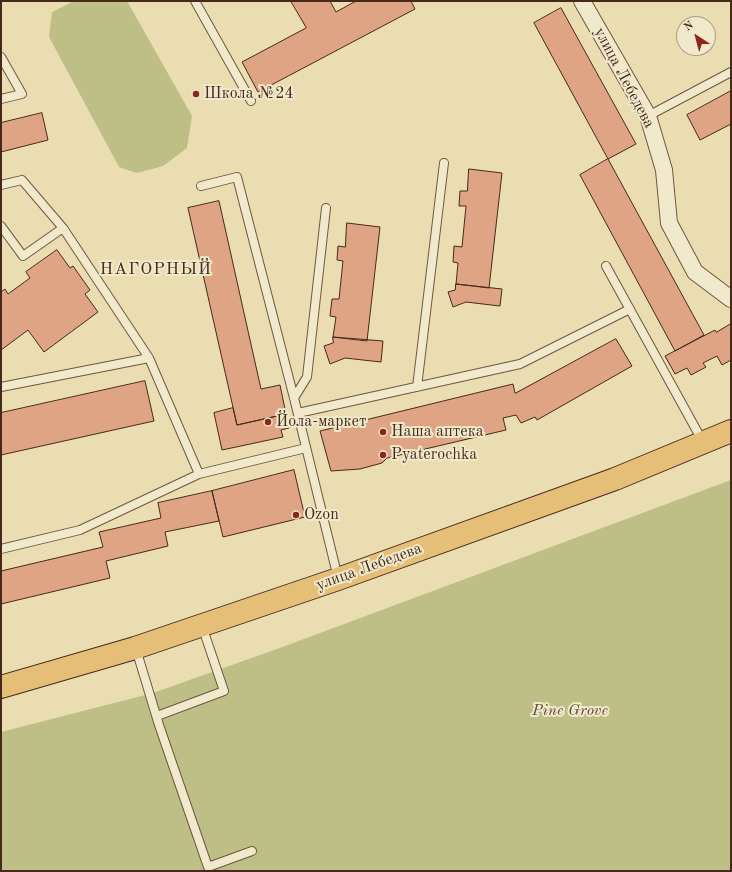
<!DOCTYPE html>
<meta charset="utf-8">
<style>
body{margin:0}
#map{position:relative;width:732px;height:872px;overflow:hidden;background:#eaddb1;font-family:"Old Standard TT",serif}
canvas{display:block}
.frame{position:absolute;inset:0;border:2px solid #46291b;pointer-events:none}
.north{position:absolute;left:676px;top:16px;width:40px;height:40px;box-sizing:border-box;background:#f1e9cc;border:1px solid #ad9c85;border-radius:50%;rotate:324deg;font-size:11px;font-weight:700;line-height:16px;text-align:center;color:#46291b}
.north::after{content:'';display:block;margin:auto;width:14px;height:18px;background:#8f2418;clip-path:polygon(50% 0,100% 100%,50% 72%,0 100%)}
</style>
<div id="map">
<canvas width="732" height="872"></canvas>
<div class="frame"></div>
<div class="north">N</div>
</div>
<script>
const ctx = document.querySelector('canvas').getContext('2d');
ctx.lineJoin = 'round';
function fillPath(path, color) { ctx.fillStyle = color; ctx.fill(path, 'evenodd'); }
function stroke(path, color, width, dash) { ctx.strokeStyle = color; ctx.lineWidth = width; ctx.lineCap = dash ? 'butt' : 'round'; ctx.setLineDash(dash || []); ctx.stroke(path); }
function drawText(font, color, halo, rows, align = 'center') {
  ctx.font = font + ' "Old Standard TT",serif'; ctx.lineWidth = 4; ctx.setLineDash([]); ctx.textBaseline = 'middle'; ctx.strokeStyle = halo; ctx.fillStyle = color; for (const [text, x, y, turn = 0] of rows) {
    ctx.save(); ctx.translate(x, y); ctx.rotate((+turn || 0) * Math.PI / 180); ctx.textAlign = isNaN(turn) ? turn : align; if (halo) ctx.strokeText(text, 0, 0); ctx.fillText(text, 0, 0); ctx.restore();
  }
}
fillPath(new Path2D(`
 M74 1H127L192 116 187 148 163 166 137 173 119 167 49 37 52 12Z
 M731 480V871H1V732L153 693 277 649Z`), '#bdbf87');
const building = new Path2D(`
 M291 1H330L336 12 356 1H411L415 9 258 92 242 62 306 28Z
 M561 8 636 144 608 159 534 23Z
 M731 91V124L700 140 687 115Z
 M42 113 48 140 1 152V123Z
 M608 159 704 335 675 351 580 175Z
 M469 169 502 173 489 288 456 284 458 263 453 262 454 246 462 247 466 206H459L460 191H467Z
 M219 201 261 389 280 385 286 414 237 425 188 208Z
 M347 223 380 227 367 341 333 337 336 317 330 316 332 299H339L343 261 337 260 338 246 345 247Z
 M57 250 70 268 73 266 90 290 85 294 98 312 44 352 28 330 1 350V292L5 289 8 294 30 278 26 272Z
 M456 284 502 289 500 306 466 302 453 307 448 292 455 290Z
 M731 324V360L722 365 717 356 703 363 706 367 691 375 687 368 675 374 665 356 715 330 716 332Z
 M333 337 383 341 381 362 345 358 330 364 324 346 333 343Z
 M616 339 632 366 537 420 535 417 521 423 516 415 503 418 506 430 387 458 382 463 360 469 331 471 320 431 513 384 515 393Z
 M145 381 154 421 1 455V413Z
 M233 408 237 425 286 414 289 428 281 430 283 437 222 450 214 413Z
 M294 470 305 517 223 537 212 491Z
 M212 491 219 521 165 532 168 546 106 561 110 578 1 604V571L103 547 99 532 161 518 158 503Z`);
fillPath(building, '#dfa483');
stroke(building, '#46291b', 1);
const service = new Path2D(`
 M195 1 251 101
 M1 57 22 94 1 99
 M648 116 731 72
 M1 185 22 180 63 228 149 358 199 474
 M201 186 237 177 294 398 338 578
 M1 226 23 256 63 228
 M606 266 703 442
 M1 387 149 358
 M417 387 444 163
 M294 398 307 377 326 208
 M298 413 520 364 630 309
 M1 549 80 530 199 474 306 448
 M136 649 159 725 208 867 252 851
 M157 716 224 691 202 626`);
const minor = new Path2D(`
 M582 1 648 116 664 170 669 223 695 272 731 299`);
const primary = new Path2D(`
 M1 687 135 648 338 579 615 479 731 431`);
stroke(service, '#6f5640', 10);
stroke(minor, '#6f5640', 18);
stroke(primary, '#46291b', 24);
stroke(service, '#f1e9cc', 8);
stroke(minor, '#f1e9cc', 16);
stroke(primary, '#e5be78', 22);
for (const [x, y, r, color] of [
 [196,94,4,"#8f2418"],
 [268,422,4,"#8f2418"],
 [383,432,4,"#8f2418"],
 [383,455,4,"#8f2418"],
 [296,515,4,"#8f2418"]
]) { const dot = new Path2D(); dot.arc(x, y, r, 0, 2 * Math.PI); ctx.fillStyle = color; ctx.fill(dot); stroke(dot, '#f1e9cc', 1.5); }
drawText('16px', '#46291b', '#f1e9cc', [
 ["улица Лебедева",624,78,62],
 ["улица Лебедева",369,567,-20]
]);
drawText('16px', '#46291b', '#f1e9cc', [
 ["Школа №24",204,94],
 ["Йола-маркет",276,422],
 ["Наша аптека",391,432],
 ["Pyaterochka",391,455],
 ["Ozon",304,515]
], 'left');
drawText('italic 16px', '#5e4731', '#f1e9cc', [
 ["Pine Grove",570,711]
]);
ctx.letterSpacing = '1px';
drawText('17px', '#46291b', '#f1e9cc', [
 ["НАГОРНЫЙ",156,270]
]);
ctx.letterSpacing = '0px';
</script>
